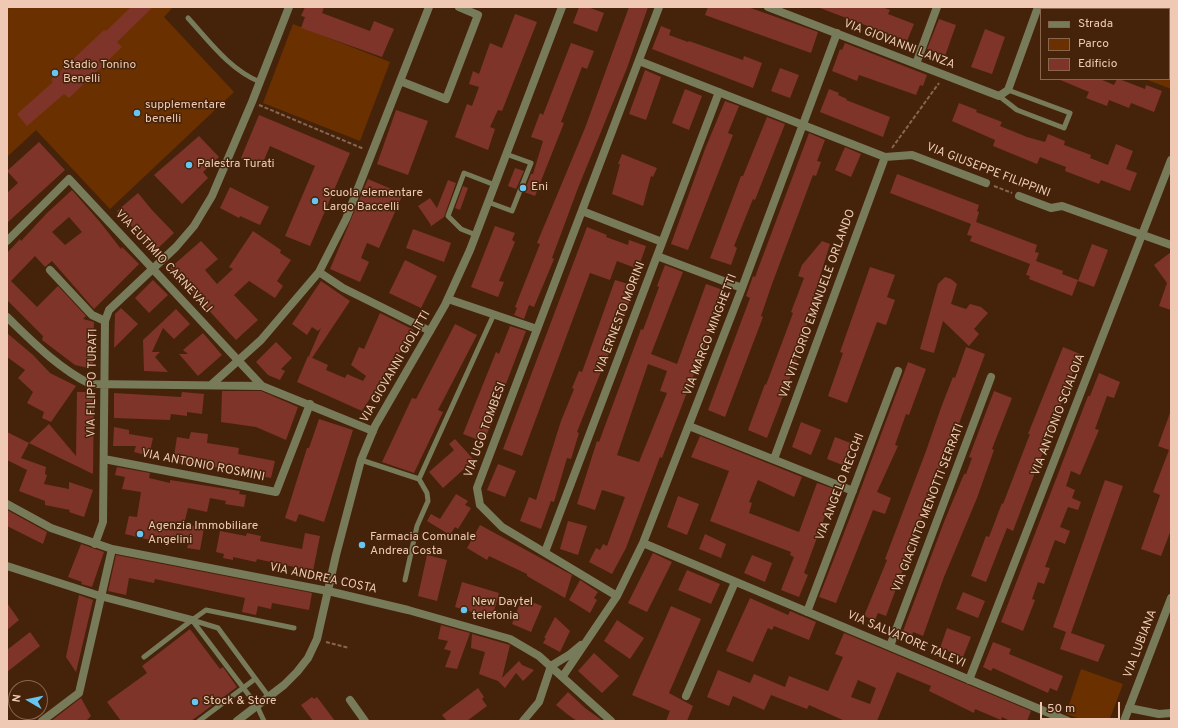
<!DOCTYPE html>
<style>
body{margin:0}
#map{position:relative;width:1178px;height:728px;overflow:hidden;background:#45230b;font-family:Overpass,sans-serif}
canvas{display:block}
.frame{position:absolute;inset:0;border:8px solid #efc9b3;pointer-events:none}
.legend{position:absolute;left:1040px;top:8px;width:130px;height:72px;box-sizing:border-box;background:#45230b;border:1px solid #89654e;margin:0;padding:5px 7px;list-style:none;font-size:12px;color:#efc9b3}
.legend li{display:flex;align-items:center;gap:8px;height:20px}
.legend b{width:20px;border:1px solid #89654e}
.north{position:absolute;left:8px;top:680px;width:40px;height:40px;box-sizing:border-box;background:#45230b;border:1px solid #89654e;border-radius:50%;rotate:279deg;font-size:11px;font-weight:700;line-height:16px;text-align:center;color:#efc9b3}
.north::after{content:'';display:block;margin:auto;width:14px;height:18px;background:#68c4f0;clip-path:polygon(50% 0,100% 100%,50% 72%,0 100%)}
.scale{position:absolute;left:1040px;top:702px;width:80px;height:18px;box-sizing:border-box;border:2px solid #efc9b3;border-top:0;padding-left:5px;font-size:12px;line-height:14px;white-space:nowrap;color:#efc9b3;-webkit-text-stroke:3px #45230b;paint-order:stroke}
</style>
<div id="map">
<canvas width="1178" height="728"></canvas>
<div class="frame"></div>
<ul class="legend">
<li><b style="height:5px;background:#787b59"></b>Strada</li>
<li><b style="height:11px;background:#6b3000"></b>Parco</li>
<li><b style="height:11px;background:#7e3428"></b>Edificio</li>
</ul>
<div class="north">N</div>
<div class="scale">50 m</div>
</div>
<script>
const ctx = document.querySelector('canvas').getContext('2d');
ctx.lineJoin = 'round';
function fillPath(path, color) { ctx.fillStyle = color; ctx.fill(path, 'evenodd'); }
function stroke(path, color, width, dash) { ctx.strokeStyle = color; ctx.lineWidth = width; ctx.lineCap = dash ? 'butt' : 'round'; ctx.setLineDash(dash || []); ctx.stroke(path); }
function drawText(font, color, halo, rows, align = 'center') {
  ctx.font = font + ' Overpass,sans-serif'; ctx.lineWidth = 3; ctx.setLineDash([]); ctx.textBaseline = 'middle'; ctx.strokeStyle = halo; ctx.fillStyle = color; for (const [text, x, y, turn = 0] of rows) {
    ctx.save(); ctx.translate(x, y); ctx.rotate((+turn || 0) * Math.PI / 180); ctx.textAlign = isNaN(turn) ? turn : align; if (halo) ctx.strokeText(text, 0, 0); ctx.fillText(text, 0, 0); ctx.restore();
  }
}
fillPath(new Path2D(`
 M7 7H173L164 17 234 92 110 209 36 130 7 157Z
 M1110 7H1171V89L1145 79H1169V9H1109Z
 M293 24 390 62 360 141 263 103Z
 M1081 669 1123 684 1109 721H1087L1066 714Z`), '#6b3000');
fillPath(new Path2D(`
 M131 7H153L117 42 122 47 69 98 64 94 27 126 17 114 53 82 51 80 104 30 106 31Z
 M305 7H324L322 13 370 31 374 21 394 29 382 57 301 28 305 17 301 16Z
 M579 7H588L604 13 597 32 573 23Z
 M629 7H648L627 68 578 188 552 258 554 259 534 307 529 305 524 319 514 315 517 308 515 307 540 244 537 243 585 128Z
 M708 7H748L818 32 811 53 705 15Z
 M882 7 890 10 888 14 914 24 907 41 820 8Z
 M515 14 537 22 502 111 498 110 490 127 495 129 488 150 455 137 467 104 472 106 479 87 469 84 473 71 479 74 490 43 502 48Z
 M939 19 956 25 945 56 927 49Z
 M661 26 671 30 669 35 688 42 689 41 743 60 744 56 762 63 753 88 652 49Z
 M985 29 1005 37 992 74 971 67Z
 M571 43 594 51 587 69 582 67 561 122 564 123 535 196 524 192 531 174H533L543 141 531 137 540 113 543 115Z
 M845 43 927 75 923 86 920 85 916 95 859 75 857 81 832 71 840 49 842 50Z
 M780 68 799 75 790 98 771 91Z
 M645 70 661 77 646 120 629 114Z
 M1058 79H1100L1114 85 1117 79H1119L1145 89 1146 85 1162 91 1154 112 1131 103 1129 108 1109 100 1107 106 1086 98 1089 92Z
 M685 89 702 96 689 130 672 123Z
 M829 89 839 93 838 95 847 99 846 100 890 117 883 137 820 112Z
 M725 101 739 106 728 133 733 135 688 250 671 244 705 149Z
 M959 103 977 110 976 112 1002 122 1000 126 1027 137 1045 142 1048 134 1065 141 1064 145 1091 155 1090 158 1108 165 1116 144 1133 151 1126 169 1137 173 1130 191 1101 180 1099 184 1065 171 1066 167 1040 157 1037 164 993 146 995 140 952 121Z
 M396 110 428 121 408 175 377 164Z
 M259 115 350 153 310 246 285 236 315 166 270 146 261 167 241 158Z
 M767 117 785 124 755 200 753 199 734 246 737 248 731 265 710 258 741 176H743Z
 M809 133 825 140 817 161 821 162 816 176 813 175 772 284 761 316 763 317 725 417 708 410 750 298 746 296 753 276 755 277Z
 M199 136 219 157 203 172 208 178 182 204 154 175Z
 M39 142 65 170 7 223V193L18 183 7 171Z
 M845 147 861 154 851 177 835 170Z
 M622 154 657 168 653 177 651 176 643 206 612 194 620 164H618Z
 M515 168 524 171 516 189 508 186Z
 M897 174 979 205 977 211 979 212 976 222 1037 245 1035 252 1039 253 1036 261 1063 271 1062 274 1078 280 1072 296 1029 279 1030 276 1026 275 1030 264 970 241 972 236 967 235 971 224 890 193Z
 M368 179 403 194 379 248 367 243 361 258 369 262 360 282 330 269Z
 M448 180 456 183 444 217 430 227 431 225 418 206 430 198 437 208Z
 M463 186 468 188 460 210 455 208Z
 M230 187 269 207 260 225 240 216 239 218 220 208Z
 M72 190 100 222 121 249 122 247 139 264 94 309 52 261 45 267 35 256 11 281 37 307 58 286 86 316 83 319 94 322 93 367 88 368 75 365 42 340 43 336 7 300V253L20 239 21 241 47 213ZM69 217 82 232 65 245 52 232Z
 M138 193 152 210 174 233 155 251 117 211Z
 M495 226 515 233 512 240 515 242 499 281 504 282 498 297 471 287Z
 M587 227 607 235 606 237 628 245 629 240 646 246 638 269 617 261 610 280 590 273 522 456 503 449Z
 M413 229 451 243 444 262 406 248Z
 M253 231 281 250 280 253 291 260 277 281 283 286 275 298 249 281 234 295 258 320 236 340 170 268 201 241 218 259 205 270 217 284 233 269 229 267Z
 M822 241 830 244 815 293 818 294 795 359 797 360 767 438 748 430 765 384 766 385 783 340 793 313 791 312 804 278 798 276 802 265Z
 M1092 244 1108 250 1094 287 1078 281Z
 M1171 252V310L1159 306 1167 283 1154 265Z
 M405 260 437 276 421 308 389 293Z
 M665 265 683 272 651 354 677 364 706 284 723 290 710 324 713 325 669 439 662 458 660 457 626 548 612 574 589 562 596 548 600 550 603 544 607 546 625 497 602 490 595 510 577 504 597 441 599 442 609 415 641 329 643 330 659 287 657 286ZM648 364 667 371 660 391 667 393 639 462 617 455Z
 M870 267 895 275 887 297 895 300 886 325 877 322 847 403 828 396 843 353 840 352Z
 M945 277 951 279 957 284 951 304 966 309 970 304 981 307 988 313 974 329 979 334 969 346 943 321 934 353 920 349 938 284Z
 M153 280 168 295 149 313 135 298Z
 M615 280 635 286 617 336 615 335 605 365 604 364 577 432 579 433 571 459 567 458 554 502 551 501 541 529 520 521 529 497 536 500 561 421 574 389 572 388 579 371 582 372Z
 M321 281 350 301 312 358 309 356 321 328 318 331 312 327 307 335 292 324Z
 M121 308 138 324 114 348 115 314Z
 M176 309 190 324 174 339 163 328 152 352H160L155 357 168 372 144 371 143 340Z
 M380 313 414 330 362 411 297 382 308 356 328 365 326 370 345 378 347 374 363 381 366 376 351 365 359 347 364 349Z
 M455 324 477 335 438 410 443 412 414 473 382 462 412 398 416 399Z
 M510 326 526 331 484 442 463 434 496 352 499 354Z
 M7 333 33 355 50 373 76 386 51 422 42 418 44 412 27 403 33 392 18 378 25 370 7 357Z
 M203 333 222 355 198 376 179 354H188L183 350Z
 M276 342 292 358 281 369 285 371 280 380 268 375 256 362Z
 M966 347 985 354 957 429H955L886 616 878 613 875 620 864 616 887 560 885 559 926 451 942 405 953 377 955 378Z
 M1063 347 1080 354 1013 531 1007 528 986 582 971 576 986 536 989 537 1002 503 1003 504 1030 434H1028Z
 M908 362 926 369 909 415 906 414 895 445 898 446 877 492 891 498 885 514 873 510 836 603 819 597 851 515Z
 M1099 373 1120 382 1114 398 1107 396 1095 429 1099 430 1080 475 1071 471 1066 486 1075 490 1072 498 1081 502 1078 510 1068 507 1060 527 1070 531 1065 544 1055 540 1045 567 1050 568 1044 584 1038 582 1032 599 1035 600 1023 631 1001 622 1088 396H1090Z
 M222 391H261L298 407 286 440 256 427 221 422Z
 M994 391 1012 398 992 449 994 450 977 498 944 577 923 636 913 632 912 635 903 631 944 522 964 474H966L972 458 969 457Z
 M77 392H94L93 474 29 443 49 424 76 456Z
 M182 392 204 394 202 414 187 412V416L171 414 170 420 114 418V393L181 397Z
 M1170 413 1171 530 1161 556 1141 549 1160 495 1153 492 1169 450 1158 446Z
 M319 419 353 430 324 522 299 514 296 522 285 518 307 448H309Z
 M801 422 821 430 811 455 792 447Z
 M114 427 129 430V434L153 438 149 456 134 452 136 446H113Z
 M7 432 29 443 21 458 46 467 45 474 47 475 44 484 69 489V482L93 490 84 517 69 512 70 510 45 505V501L19 491 27 470 7 460Z
 M191 432 208 434 207 443 239 448 238 454 275 461 271 478 193 463 192 466 173 462 177 437 189 439Z
 M700 436 802 477 794 497 758 480 749 502 752 503 749 513 799 532 817 483 837 490 831 506 829 505 804 573 808 575 799 597 781 590 794 557 790 555 791 552 710 521 729 471 691 457Z
 M835 437 853 444 845 466 827 459Z
 M455 439 474 460 443 488 429 472 454 450 449 444Z
 M498 464 516 471 505 497 487 490Z
 M117 467 150 473 149 478 170 483V480L240 491 239 494 246 495 244 507 225 504 226 501 210 498 207 512 188 508 184 524 204 528 200 550 187 548 189 542 151 535 150 540 125 534 129 516 137 517 141 492 122 489 125 477 115 475Z
 M1105 480 1123 486 1071 633 1105 645 1098 662 1060 649 1066 632 1053 627Z
 M456 494 468 501 465 505 471 508 458 529 455 527 450 535 427 521 431 514 440 519Z
 M678 496 699 504 687 535 667 527Z
 M7 510 47 532 43 544 7 526Z
 M568 521 587 526 578 555 560 549Z
 M480 525 572 575 565 598 527 576V574L489 556 487 560 467 548Z
 M220 531 246 536 247 533 261 536 260 541 302 549 305 533 320 536 313 571 257 559 256 562 233 557V560L223 558 224 554 216 552Z
 M705 534 726 544 721 558 699 549Z
 M81 544 104 552 92 587 81 584 82 582 68 577Z
 M653 553 672 562 647 612 628 603Z
 M116 555 312 593 309 610 272 603 271 609 258 606 256 615 242 612 245 598 155 579 154 583 129 578 126 595 108 591Z
 M427 555 447 560 437 601 418 596Z
 M752 555 772 563 765 582 744 573Z
 M687 570 720 584 711 604 678 590Z
 M580 580 598 592 594 598 597 600 590 613 569 600Z
 M462 582 499 593 492 618 455 607Z
 M963 592 985 601 978 618 956 609Z
 M79 595 93 600 76 672 66 657Z
 M522 598 542 606 531 632 512 624Z
 M750 598 788 615 790 611 816 622 809 640 774 626 772 630 768 628 753 662 726 651Z
 M7 603 19 620 7 630Z
 M671 606 701 619 669 693 693 706 687 721H666L670 711 632 695Z
 M555 617 570 631 560 652 543 643 546 638H544Z
 M617 620 644 638 630 659 604 641Z
 M441 625 470 633 457 669 445 667 451 651 444 649 448 641 438 639Z
 M947 628 971 637 963 657 940 648Z
 M190 629 220 669 223 667 237 687 191 721H121L107 702 147 673 142 666Z
 M30 632 40 646 7 672V650Z
 M844 633 1031 711 1027 721H1010L1002 717 1001 720 975 709 974 713 929 691 931 686 897 672 877 721H845L809 705 807 709 771 695 764 710 733 696 729 706 707 697 718 670 750 683 754 674 785 687 789 676 828 691 843 657 835 654ZM858 680 876 688 870 704 851 697Z
 M472 634 510 645 502 678 519 661 522 665 534 670 523 681 516 673 505 688 498 681 479 674 485 652 471 648Z
 M993 642 1011 649 1009 654 1063 676 1057 691 1050 688 1048 693 993 668 991 671 983 667Z
 M594 653 619 676 602 693 578 671Z
 M478 688 484 697 482 699 487 706 467 721H447L442 715Z
 M568 692 585 708 603 721H577L567 714 556 705Z
 M312 697 314 699 317 697 335 721H313L301 705Z
 M81 698 91 716 86 721H51Z`), '#7e3428');
stroke(new Path2D(`
 M259 105 364 149
 M892 148 939 83
 M994 186 1012 193
 M326 642 349 648`), '#89654e', 2, [4, 2]);
stroke(new Path2D(`
 M188 18C209 41 230 70 260 82
 M999 96 1017 110 1064 128 1070 113 1008 90
 M488 202 512 211 531 163 506 154
 M476 235 461 229 448 216 464 173 495 185
 M361 460 419 479 427 493 428 501 417 526 405 580
 M419 479 494 314
 M144 657 192 620 218 628 269 697
 M199 721 255 679
 M264 721 257 706 192 620 206 610 294 628`), '#787b59', 5);
stroke(new Path2D(`
 M768 7 999 96 1008 90 1038 7
 M639 61 885 157 912 155 986 183
 M916 64 937 7
 M400 81 446 99 478 15 459 7
 M1019 196 1051 208 1062 206 1171 245
 M582 211 662 242
 M7 241 69 179 262 386
 M657 256 742 288
 M50 270 92 315 105 321
 M319 272 343 288 430 331
 M448 299 537 329
 M7 317C33 342 57 367 90 384L262 386 373 431
 M211 385 261 340 319 272 346 219 429 7
 M689 426 853 491
 M104 459 276 492 310 404
 M774 459 885 157
 M7 504 51 528 112 549 328 591 408 610 510 639 539 656 611 721
 M643 543 1068 721
 M95 544 103 522 105 321 109 310 176 247 194 226 212 196 252 102 289 7
 M545 552 719 92
 M7 566 100 596 192 620
 M617 596 502 527 480 505 477 488 659 7
 M807 612 898 371
 M890 646 991 377
 M551 666 569 655 581 645
 M563 676 617 596 643 543 742 288 837 33
 M969 680 1171 160
 M686 696 735 582
 M350 700 365 721
 M1129 708 1159 714 1171 713
 M42 721 79 693 112 549
 M523 721 539 702 551 666`), '#787b59', 8);
stroke(new Path2D(`
 M237 721 284 685 297 672 308 658 317 639 336 555 361 460 375 426 445 305 470 250 562 7
 M1124 721 1171 598`), '#787b59', 8);
for (const [x, y, r, color] of [
 [55,73,4,"#68c4f0"],
 [137,113,4,"#68c4f0"],
 [189,165,4,"#68c4f0"],
 [523,188,4,"#68c4f0"],
 [315,201,4,"#68c4f0"],
 [140,534,4,"#68c4f0"],
 [362,545,4,"#68c4f0"],
 [464,610,4,"#68c4f0"],
 [195,702,4,"#68c4f0"]
]) { const dot = new Path2D(); dot.arc(x, y, r, 0, 2 * Math.PI); ctx.fillStyle = color; ctx.fill(dot); stroke(dot, '#45230b', 1.5); }
drawText('12px', '#efc9b3', '#45230b', [
 ["VIA GIOVANNI LANZA",899,45,21],
 ["VIA GIUSEPPE FILIPPINI",988,171,21],
 ["VIA EUTIMIO CARNEVALI",163,262,47],
 ["VIA VITTORIO EMANUELE ORLANDO",818,304,-70],
 ["VIA ERNESTO MORINI",621,318,-69],
 ["VIA MARCO MINGHETTI",711,335,-69],
 ["VIA GIOVANNI GIOLITTI",396,367,-60],
 ["VIA FILIPPO TURATI",93,383,-89],
 ["VIA ANTONIO SCIALOIA",1059,415,-69],
 ["VIA UGO TOMBESI",486,430,-70],
 ["VIA ANTONIO ROSMINI",203,466,11],
 ["VIA ANGELO RECCHI",841,487,-69],
 ["VIA GIACINTO MENOTTI SERRATI",929,508,-69],
 ["VIA ANDREA COSTA",323,579,12],
 ["VIA SALVATORE TALEVI",906,640,23],
 ["VIA LUBIANA",1141,644,-69]
]);
drawText('12px', '#efc9b3', '#45230b', [
 ["Stadio Tonino",63,66],
 ["Benelli",63,80],
 ["supplementare",145,106],
 ["benelli",145,120],
 ["Palestra Turati",197,165],
 ["Eni",531,188],
 ["Scuola elementare",323,194],
 ["Largo Baccelli",323,208],
 ["Agenzia Immobiliare",148,527],
 ["Angelini",148,541],
 ["Farmacia Comunale",370,538],
 ["Andrea Costa",370,552],
 ["New Daytel",472,603],
 ["telefonia",472,617],
 ["Stock & Store",203,702]
], 'left');
</script>
